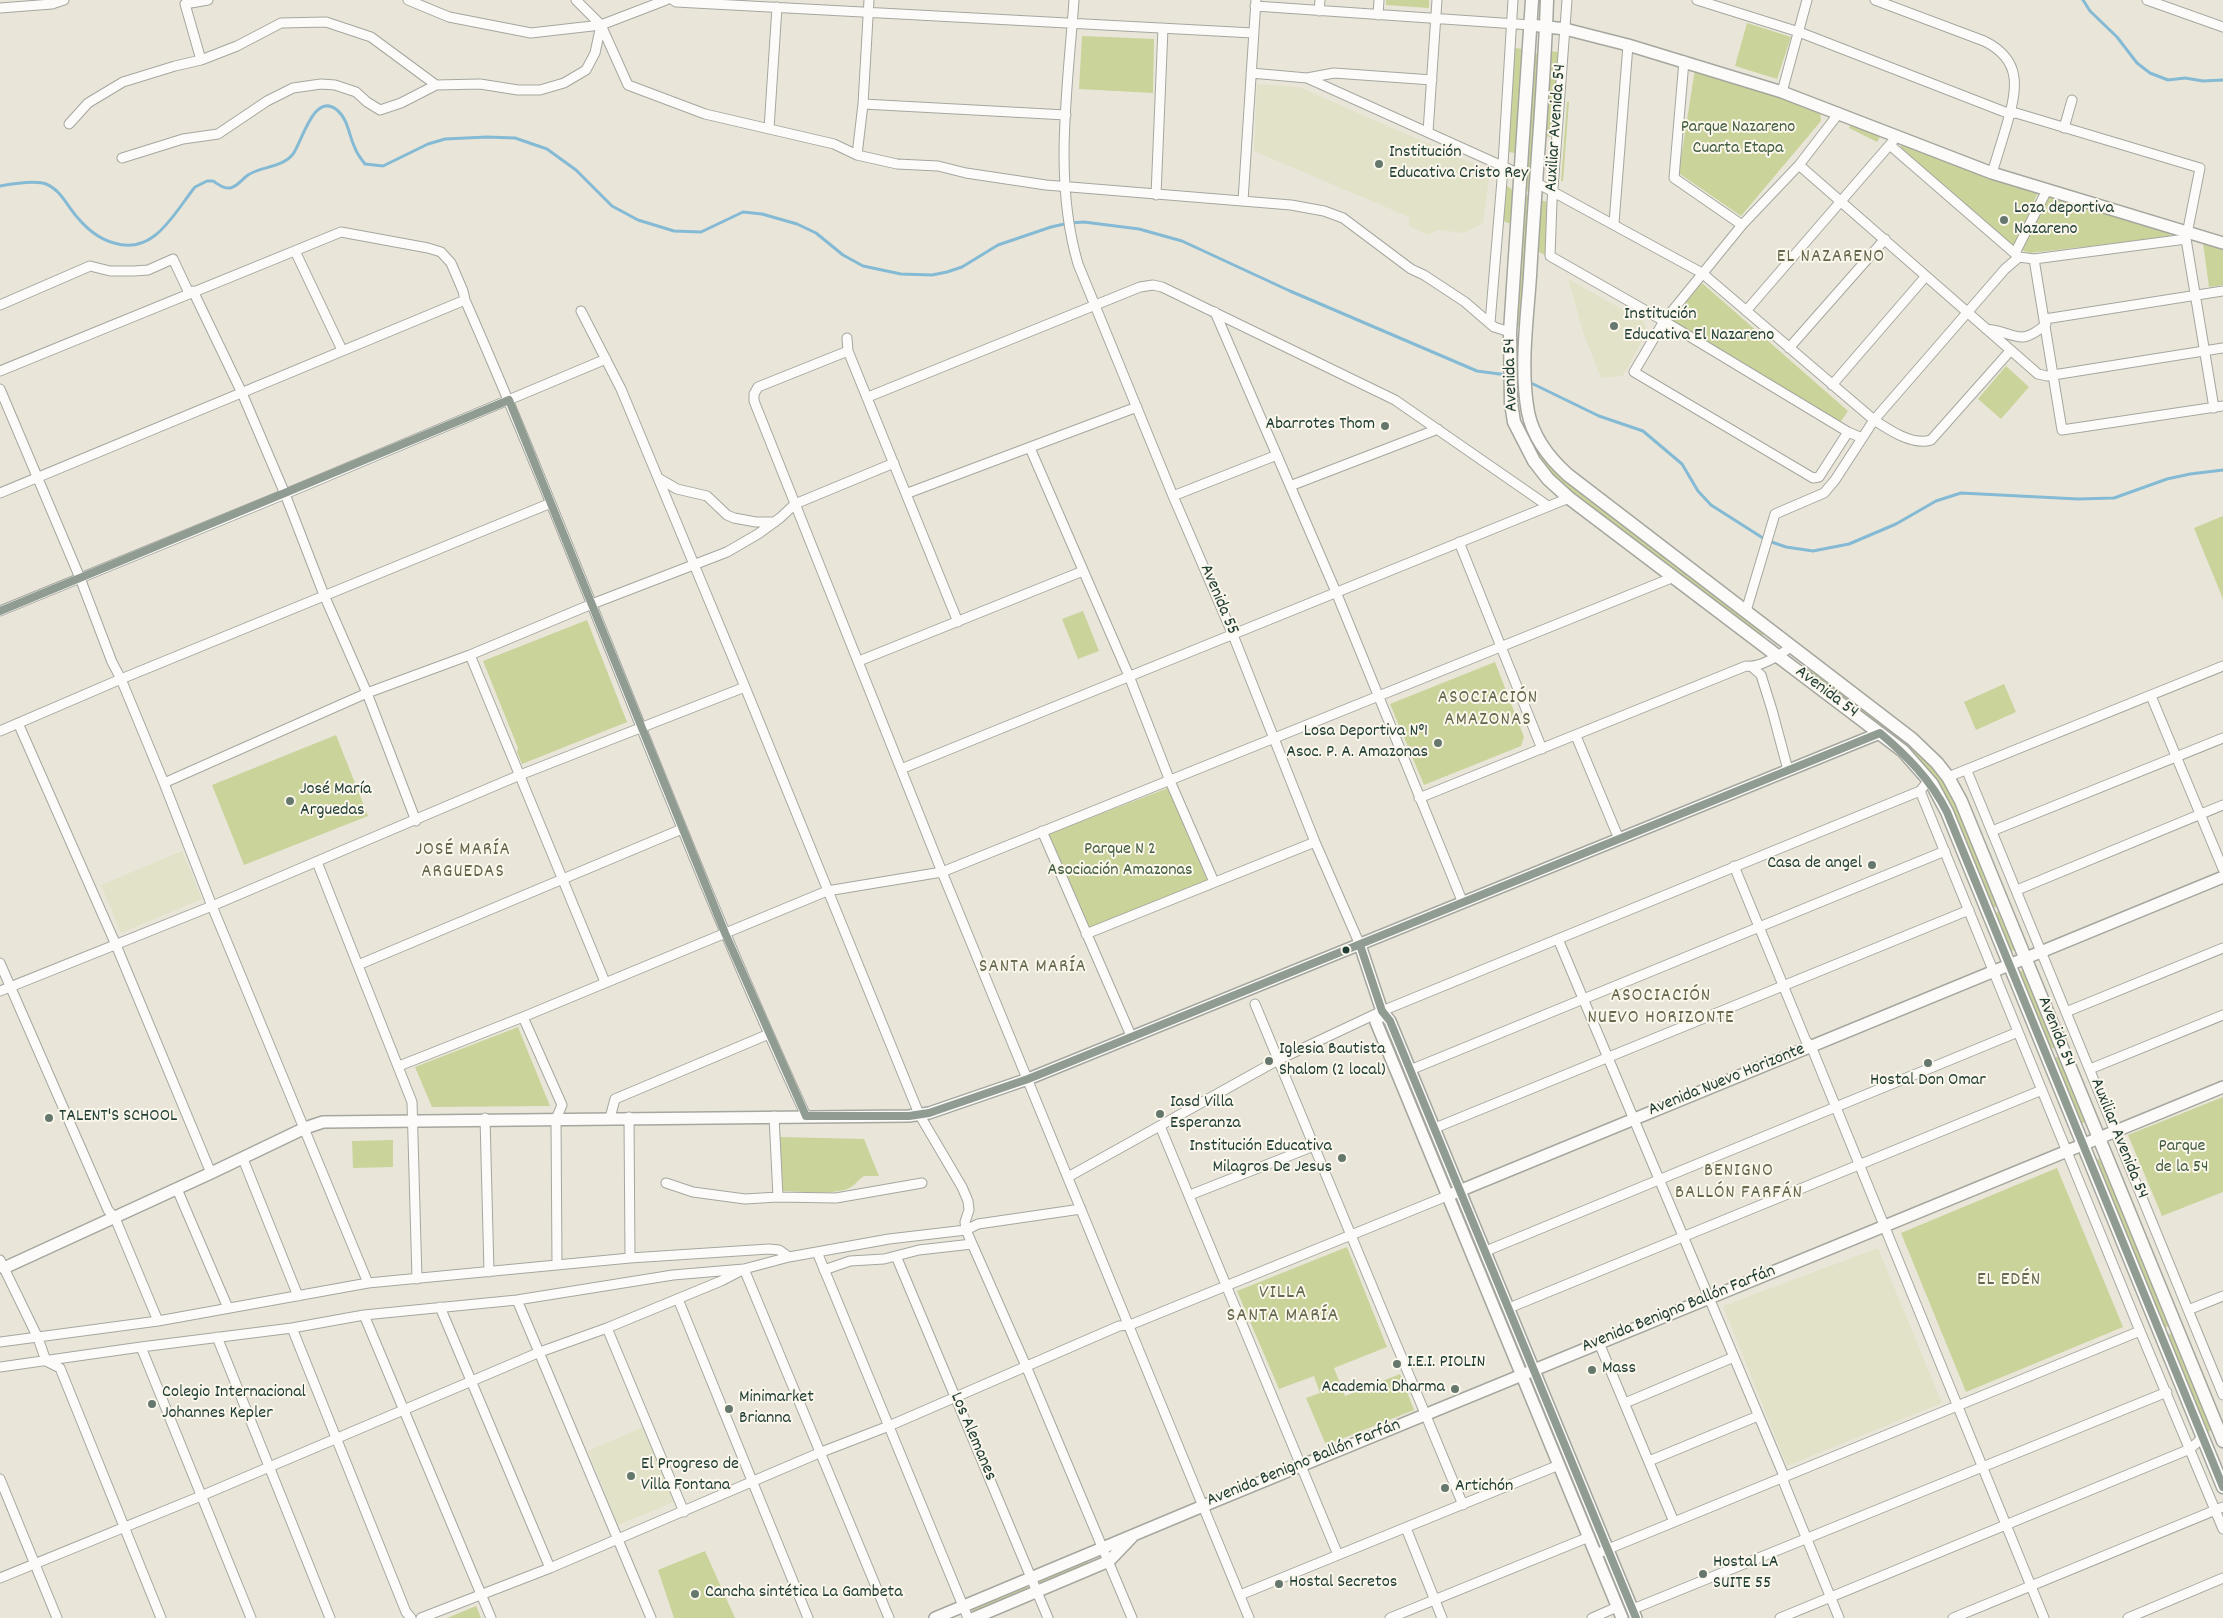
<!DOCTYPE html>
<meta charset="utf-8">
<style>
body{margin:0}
canvas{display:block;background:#e9e6d9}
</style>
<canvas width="2223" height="1618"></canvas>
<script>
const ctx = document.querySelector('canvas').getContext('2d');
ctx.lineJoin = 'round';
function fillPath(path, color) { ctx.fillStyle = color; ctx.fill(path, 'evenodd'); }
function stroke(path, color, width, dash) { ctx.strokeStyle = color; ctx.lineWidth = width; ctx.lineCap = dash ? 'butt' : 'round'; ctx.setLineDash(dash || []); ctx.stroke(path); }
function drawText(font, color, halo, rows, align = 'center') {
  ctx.font = font + ' Dekko,sans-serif'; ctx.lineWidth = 4; ctx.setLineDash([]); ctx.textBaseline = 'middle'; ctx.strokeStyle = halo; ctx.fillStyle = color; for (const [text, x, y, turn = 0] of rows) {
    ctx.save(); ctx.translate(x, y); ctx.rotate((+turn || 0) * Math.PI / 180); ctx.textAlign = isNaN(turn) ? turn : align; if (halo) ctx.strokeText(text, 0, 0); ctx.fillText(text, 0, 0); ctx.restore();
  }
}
fillPath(new Path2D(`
 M1257 84 1299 87 1490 171 1483 223 1464 233 1438 230 1427 235 1409 226V217L1254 151Z
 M1568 279 1643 321 1648 330 1623 376 1601 378 1584 335Z
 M182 851 202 899 121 933 101 885Z
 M1878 1248 1942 1403 1787 1466 1723 1306Z
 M643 1427 674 1502 618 1525 588 1451Z`), '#e2e2c9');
fillPath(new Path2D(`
 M1386 0H1429V8L1386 5Z
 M1747 23 1791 37 1777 79 1735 66Z
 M1082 36 1154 39 1153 93 1079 89Z
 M1515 48 1523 49 1516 153 1508 152Z
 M1549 51 1559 52 1552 137 1543 136Z
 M1533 53 1539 54 1530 192 1524 190Z
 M1695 69 1782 96 1820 112 1821 121 1741 216 1680 174 1679 171Z
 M1567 102H1569L1563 181H1561Z
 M1851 124 1881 135 1877 142 1849 128Z
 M1903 144 2038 192 2014 248 1900 147Z
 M1506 185 1514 191 1511 224 1503 221Z
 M1524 194 1530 197 1520 327 1516 325Z
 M2048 195 2170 231V237L2030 253 2021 250Z
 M1539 200 1548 202 1545 255 1535 250Z
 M2203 243 2223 249V285L2209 287Z
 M1702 283 1848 411 1839 424 1672 322V318Z
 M2006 366 2029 387 2001 419 1978 399Z
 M1531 438 1766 633 1761 636 1560 483 1546 469 1529 439Z
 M2223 516V599L2194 528Z
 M1083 611 1099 651 1078 659 1062 619Z
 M587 620 627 722 522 764 517 752 518 748 483 661Z
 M1495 662 1524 737 1521 746 1424 785 1390 704Z
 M1812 668 1911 744 1941 776 1953 798 1998 906 1992 908 1936 781 1808 672Z
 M2004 684 2016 712 1976 730 1964 702Z
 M336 735 368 816 244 865 212 785Z
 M1168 788 1208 882 1090 929 1048 834Z
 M2000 911 2016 949 2010 952 1994 914Z
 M2024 970 2056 1047 2050 1049 2018 972Z
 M1386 1025 1450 1177 1446 1179 1382 1027Z
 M518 1027 550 1106 432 1107 415 1067Z
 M2060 1056 2087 1121 2081 1124 2054 1058Z
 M2223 1097V1192L2162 1216 2128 1135Z
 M780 1137 864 1139 879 1176H864C859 1179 856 1184 851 1187 836 1196 802 1191 783 1191Z
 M393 1140V1167L353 1168 352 1141Z
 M2102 1158 2169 1326 2163 1328 2096 1160Z
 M2057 1168 2123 1327 1966 1392 1901 1233Z
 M1463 1208 1524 1354 1519 1356 1459 1210Z
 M1347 1247 1387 1347 1334 1368 1345 1396 1400 1374 1414 1410 1326 1445 1306 1398 1320 1393 1314 1376 1279 1389 1237 1291Z
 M2172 1333 2212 1430 2206 1433 2166 1335Z
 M1538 1389 1599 1536 1594 1537 1533 1391Z
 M705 1551 735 1618H674L658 1570Z
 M1087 1560 1089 1564 1040 1584 1038 1580Z
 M1027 1585 1028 1588 972 1612 971 1609Z
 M476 1606 481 1618H447Z`), '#cad39a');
stroke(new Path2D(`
 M2083 0 2090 11 2117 37 2137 63 2150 73 2168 80 2185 78 2203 81 2223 80
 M0 186C11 184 36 180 46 184 61 190 67 206 77 217 87 229 99 239 114 243 154 256 174 213 195 187L207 181H213C218 184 223 189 230 188 237 187 242 179 248 175 262 166 282 168 293 154 302 142 314 91 337 110 348 119 349 136 355 148 357 154 361 159 365 164L383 166 428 144 445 139 487 137 515 138 547 149 576 170 612 206 638 220 674 231 701 232 743 212 762 214 797 224 816 233 843 255 863 266 901 274 932 275 947 272 962 267 998 245 1051 227 1069 223 1084 222 1139 229 1182 241 1290 291 1477 371 1507 375
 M1529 382 1599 416 1643 431 1682 464 1698 491 1711 505 1766 540 1786 547 1813 551 1849 544 1896 524 1936 501 1961 493 2078 499 2114 498 2167 479 2190 474 2223 470`), '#85bad5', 3);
const minor = new Path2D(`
 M408 0 449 17 531 33 601 25 666 0
 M576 0 601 25 628 85 705 114 834 144 857 155 897 164 938 166 966 173 1046 185 1291 205 1324 211 1343 218 1411 269 1424 275 1465 302 1494 327 1510 332
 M673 0 676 2 1253 33
 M1074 0C1068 87 1053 179 1078 264L1173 496 1233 635 1315 842 1360 945
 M1567 0 1552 202 1550 256 1664 321 1848 432 1862 438
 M1697 0 1799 32 2010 114 2016 113 2200 168 2186 239 2214 408
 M1875 0 1984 41C2023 60 2017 89 2007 124 2002 141 1997 157 1992 173
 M2147 0 2223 27
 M1255 6 1531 25
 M0 8 52 4 64 0
 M1319 11 1320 0
 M1378 15 1379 0
 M201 60 185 4 208 0
 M1684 61 1674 178 1742 225
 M1251 73 1307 78 1520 174
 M1307 78 1334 73 1432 80
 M1782 92 1807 0
 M863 104 1066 115
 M1839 113 1799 165 1742 225 1664 321 1634 372 1813 478 1819 477 1848 432
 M69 124 88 103 123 82 175 66 201 60 237 46 281 23 326 22 371 37 436 85 480 84 518 90H540L564 83 586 70 595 53 601 25
 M2064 128 2072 100
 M769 129 777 7
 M1428 132 1437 0
 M1891 146 2019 257 2034 259 2186 239
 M857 155 863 104 869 0
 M122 158 183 139 218 134 267 101 293 88 321 84 335 85 356 92 367 102 380 110 401 103 436 85
 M1799 165 2038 374 2047 376 2223 348
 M1535 182 1702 273 1874 420C1889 430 1913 446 1931 440L2010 351
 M1156 195 1163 28
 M1243 201 1256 0
 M1614 223 1628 45
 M295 251 342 350
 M2015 253 2047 190
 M2034 259 2062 430 2223 406
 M193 291 242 393 285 494 324 595 367 693 416 821
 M0 305 90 266 110 271H134L148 270 173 259 189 293
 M581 311 621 389 745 687 919 1114 962 1187 968 1201 969 1210 965 1222 966 1230 1026 1366 1132 1618
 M1746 311 1893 141
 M1215 312 1336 592 1463 903
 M2045 319 2223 291
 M1490 323 1502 180 1513 0
 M1986 329C2016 332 2019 348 2046 324
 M847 338 848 351 958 622
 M1789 348 1885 239
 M848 351 758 387 754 394V401L942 872 1249 1618
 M0 371 341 232 428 248 441 252 451 263 463 291 465 300C584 570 682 848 806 1116
 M1832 385 1926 276
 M0 389 80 578 112 662 121 679 164 783 212 906 368 1283
 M868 397 1140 287 1153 285 1162 287 1395 400 1548 506
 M1030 448 1129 676 1170 781 1214 882
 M658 478 677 489 707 496 727 515 734 518 756 522H775
 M1290 486 1438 429
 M0 493 465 300
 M908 493 1137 407
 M1173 496 1277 455
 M1459 542 1542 749
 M0 611 285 494 606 359
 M1746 611 1775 514 1824 493 1835 480 1874 420 2005 269 2019 257
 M470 655 605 982
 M859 661 1083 571
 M1752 667 1761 675 1772 710 1788 770
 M2151 696 2223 869
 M18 723 116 945 211 1173
 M0 731 121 679 551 503
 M1576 736 1619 839
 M901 769 1569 498
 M1967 771 2223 1395
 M1948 777 2223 666
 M164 783 367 693 470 655 592 604 727 552 758 534 780 518 795 504 894 463
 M1920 791 2140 1331 2223 1529
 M1419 798 1746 666C1761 668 1780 655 1792 646
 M1042 831 1132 1038
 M1992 831 2223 738
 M317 862 412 1102 417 1279
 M1734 866 1806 1041 1811 1046 2044 1618
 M2017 890 2223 805
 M1086 934 1315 842
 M1558 939 1784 1476V1483L1839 1618
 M0 963 108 1210 115 1218 158 1321
 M358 965 682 829
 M0 991 212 906 520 775 745 687
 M1255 1004 1463 1505
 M2066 1012 2223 948
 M523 1017 562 1105 556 1119 557 1265
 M399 1066 523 1017 827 891 942 872 1674 577
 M2090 1069 2223 1015
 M1410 1070 1945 851
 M774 1116 778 1197
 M629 1117 630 1258
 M485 1118 489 1272
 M610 1118 615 1099 769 1034
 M1160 1126 1338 1555
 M1435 1128 1969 910
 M243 1159 298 1296
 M1068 1177 1278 1060 1382 1011 1920 791 1929 780
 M666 1183 693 1192 745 1199 778 1197 836 1198 922 1183
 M177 1189 228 1308
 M1190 1195 1314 1146
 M1486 1251 2018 1032
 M817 1252 968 1618
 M896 1256 1048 1618
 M0 1260 38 1338 46 1361 60 1368 161 1618
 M824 1270 850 1261 884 1259 919 1250 972 1244
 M678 1299 808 1618
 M517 1300 651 1618
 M440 1307 550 1568
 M1509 1308 2042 1090
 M2188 1310 2223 1296
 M364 1315 491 1618
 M292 1328 406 1612 411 1618
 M607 1328 684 1512
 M217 1337 330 1618
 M0 1342 158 1321 368 1283 630 1258 769 1249 779 1250 789 1257
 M1599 1343 1674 1522
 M141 1347 251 1618
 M0 1367 141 1347 292 1328 364 1315 517 1300 673 1275 744 1269 789 1257 889 1239 966 1230 978 1224 1081 1209
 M1625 1403 1734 1357
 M1649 1461 1758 1416
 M0 1479 57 1618
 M1406 1528 1442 1618
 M1596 1554 2140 1331
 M0 1578 201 1496 540 1352 607 1328 721 1281 744 1269 889 1618
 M1240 1595 1559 1465
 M1633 1609 2167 1392
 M421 1618 550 1568 819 1453 889 1426 1119 1326 1130 1325 1447 1196
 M1390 1618 1589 1537
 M1592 1618 1617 1607
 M1780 1618 2190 1449 2203 1437
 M1953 1618 2223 1507
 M2128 1618 2223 1578`);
const tertiary = new Path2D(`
 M1531 25 1565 29 1628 45 1782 92 1992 173 2223 243
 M1360 945 1382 1011 1390 1021 1636 1618
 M1382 1011 1376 1022 1622 1618
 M1447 1196 2223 877
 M4 1268 211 1173 305 1128 323 1122 909 1116 929 1113 1028 1079 1880 733
 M935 1618 1203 1506 2223 1087
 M974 1618 1109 1561 1132 1537`);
const secondary = new Path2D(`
 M1532 0 1510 332 1511 403 1514 422 1534 461 1548 479 1569 498 1903 751 1932 784 1947 812 2223 1487
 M1547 0C1544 92 1535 184 1530 276 1527 320 1520 368 1528 412 1533 437 1549 458 1568 475L1912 739 1937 763 1948 777 1961 801 2223 1441`);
stroke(minor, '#a5a79f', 11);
stroke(tertiary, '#a5a79f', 14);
stroke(secondary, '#a5a79f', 15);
stroke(minor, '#fcfbf9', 9);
stroke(tertiary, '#fcfbf9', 11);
stroke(secondary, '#fcfbf9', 12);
stroke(new Path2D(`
 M509 400 725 933 806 1116
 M0 611 509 400
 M1360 945 1382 1011 1390 1021 1636 1618
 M806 1116H909L929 1113 1028 1079 1880 733C1907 756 1931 780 1947 812L2223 1487`), '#909b92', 8);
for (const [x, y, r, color] of [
 [1379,164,5,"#66786e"],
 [2004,220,5,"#66786e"],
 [1614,326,5,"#66786e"],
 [1385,426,5,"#66786e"],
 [1438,743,5,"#66786e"],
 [290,801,5,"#66786e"],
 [1872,865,5,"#66786e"],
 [1346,950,4.5,"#1f3d34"],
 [1269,1061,5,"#66786e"],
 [1928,1063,5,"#66786e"],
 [1160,1114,5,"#66786e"],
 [49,1118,5,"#66786e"],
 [1342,1158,5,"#66786e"],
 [1397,1364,5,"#66786e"],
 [1592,1370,5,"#66786e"],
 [1455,1389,5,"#66786e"],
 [152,1404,5,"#66786e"],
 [729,1409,5,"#66786e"],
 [631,1476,5,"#66786e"],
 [1445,1488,5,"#66786e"],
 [1703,1574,5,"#66786e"],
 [1279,1584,5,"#66786e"],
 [695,1594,5,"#66786e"]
]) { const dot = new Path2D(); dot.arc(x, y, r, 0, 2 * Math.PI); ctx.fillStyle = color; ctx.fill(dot); stroke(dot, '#fbf7ec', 2); }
drawText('18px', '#1f3d34', '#fbf7ec', [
 ["Auxiliar Avenida 54",1557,128,-86],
 ["Avenida 54",1512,375,-92],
 ["Avenida 55",1218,600,67],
 ["Avenida 54",1826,693,37],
 ["Avenida 54",2055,1032,68],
 ["Avenida Nuevo Horizonte",1727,1081,-22],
 ["Auxiliar Avenida 54",2118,1139,68],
 ["Avenida Benigno Ballón Farfán",1679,1310,-22],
 ["Los Alemanes",972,1437,67],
 ["Avenida Benigno Ballón Farfán",1304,1464,-22]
]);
drawText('18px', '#435e41', '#fbf7ec', [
 ["Parque Nazareno",1738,129],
 ["Cuarta Etapa",1738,150],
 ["Parque N 2",1120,851],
 ["Asociación Amazonas",1120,872],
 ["Parque",2182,1148],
 ["de la 54",2182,1169]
]);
drawText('18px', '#1f3d34', '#fbf7ec', [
 ["Institución",1389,154],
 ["Educativa Cristo Rey",1389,175],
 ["Loza deportiva",2014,210],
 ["Nazareno",2014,231],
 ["Institución",1624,316],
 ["Educativa El Nazareno",1624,337],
 ["Abarrotes Thom",1375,426,"right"],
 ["Losa Deportiva N°1",1428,733,"right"],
 ["Asoc. P. A. Amazonas",1428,754,"right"],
 ["José María",300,791],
 ["Arguedas",300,812],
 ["Casa de angel",1862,865,"right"],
 ["Iglesia Bautista",1279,1051],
 ["Shalom (2 local)",1279,1072],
 ["Hostal Don Omar",1928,1082,"center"],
 ["Iasd Villa",1170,1104],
 ["Esperanza",1170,1125],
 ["TALENT'S SCHOOL",59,1118],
 ["Institución Educativa",1332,1148,"right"],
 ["Milagros De Jesus",1332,1169,"right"],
 ["I.E.I. PIOLIN",1407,1364],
 ["Mass",1602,1370],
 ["Academia Dharma",1445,1389,"right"],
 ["Colegio Internacional",162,1394],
 ["Johannes Kepler",162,1415],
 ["Minimarket",739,1399],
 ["Brianna",739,1420],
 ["El Progreso de",641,1466],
 ["Villa Fontana",641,1487],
 ["Artichón",1455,1488],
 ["Hostal LA",1713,1564],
 ["SUITE 55",1713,1585],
 ["Hostal Secretos",1289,1584],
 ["Cancha sintética La Gambeta",705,1594]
], 'left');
ctx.letterSpacing = '1px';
drawText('19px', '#64684d', '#fbf7ec', [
 ["EL NAZARENO",1831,258],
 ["ASOCIACIÓN",1488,699],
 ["AMAZONAS",1488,721],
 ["JOSÉ MARÍA",463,851],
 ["ARGUEDAS",463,873],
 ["SANTA MARÍA",1033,968],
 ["ASOCIACIÓN",1661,997],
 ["NUEVO HORIZONTE",1661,1019],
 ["BENIGNO",1739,1172],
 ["BALLÓN FARFÁN",1739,1194],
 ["EL EDÉN",2009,1281]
]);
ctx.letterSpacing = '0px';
ctx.letterSpacing = '1px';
drawText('20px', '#64684d', '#fbf7ec', [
 ["VILLA",1283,1294],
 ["SANTA MARÍA",1283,1317]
]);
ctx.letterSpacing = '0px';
</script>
